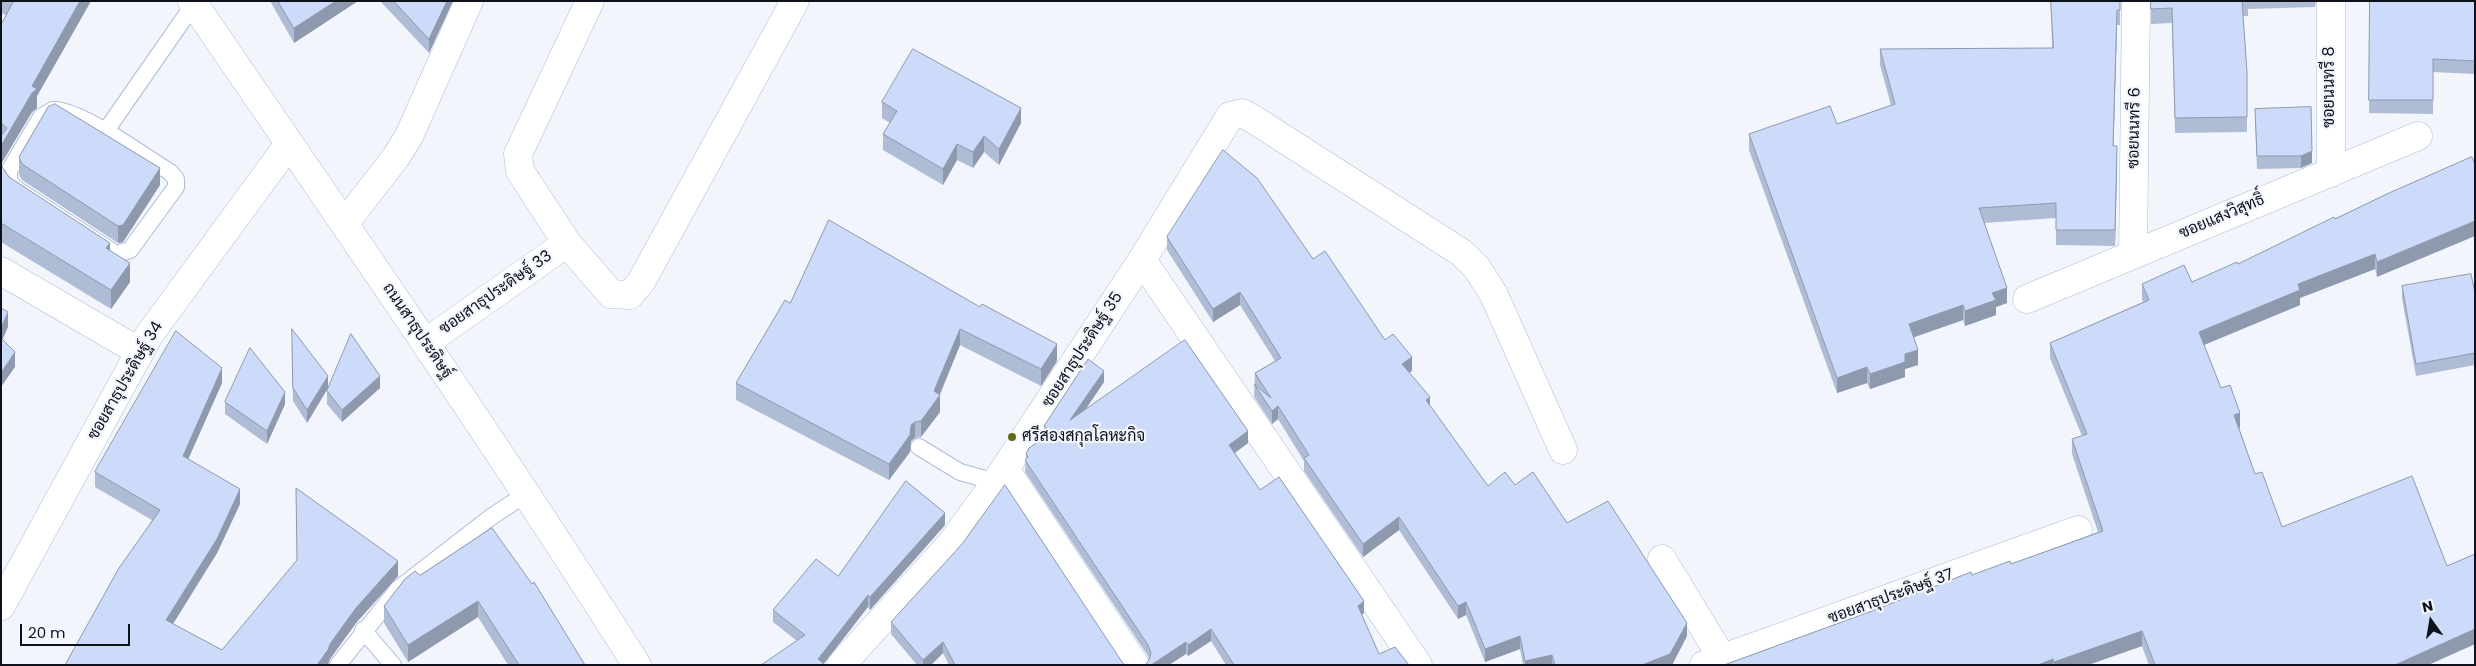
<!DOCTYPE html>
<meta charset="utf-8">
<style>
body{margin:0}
#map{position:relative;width:2476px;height:666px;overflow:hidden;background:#f2f5fb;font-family:Poppins,sans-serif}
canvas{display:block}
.frame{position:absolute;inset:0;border:2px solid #0c111c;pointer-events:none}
.north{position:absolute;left:2406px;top:596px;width:50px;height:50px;-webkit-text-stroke:4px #f2f5fb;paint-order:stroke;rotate:347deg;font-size:14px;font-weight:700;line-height:20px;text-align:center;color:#0c111c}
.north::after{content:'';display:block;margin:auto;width:18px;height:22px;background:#0c111c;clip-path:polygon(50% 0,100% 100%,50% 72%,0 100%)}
.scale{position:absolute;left:20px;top:624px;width:110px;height:22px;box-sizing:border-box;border:2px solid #0c111c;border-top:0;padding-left:6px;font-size:15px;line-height:18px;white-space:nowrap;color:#0c111c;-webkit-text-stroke:4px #f2f5fb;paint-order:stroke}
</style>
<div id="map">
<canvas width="2476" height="666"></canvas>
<div class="frame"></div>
<div class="north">N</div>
<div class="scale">20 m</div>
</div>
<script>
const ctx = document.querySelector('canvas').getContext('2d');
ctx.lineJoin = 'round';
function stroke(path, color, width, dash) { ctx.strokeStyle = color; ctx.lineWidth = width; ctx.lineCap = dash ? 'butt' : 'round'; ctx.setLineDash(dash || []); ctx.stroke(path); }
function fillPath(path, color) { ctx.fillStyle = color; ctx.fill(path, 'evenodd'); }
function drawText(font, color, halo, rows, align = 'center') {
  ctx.font = font + ' Poppins,Sarabun,sans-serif'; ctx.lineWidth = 4.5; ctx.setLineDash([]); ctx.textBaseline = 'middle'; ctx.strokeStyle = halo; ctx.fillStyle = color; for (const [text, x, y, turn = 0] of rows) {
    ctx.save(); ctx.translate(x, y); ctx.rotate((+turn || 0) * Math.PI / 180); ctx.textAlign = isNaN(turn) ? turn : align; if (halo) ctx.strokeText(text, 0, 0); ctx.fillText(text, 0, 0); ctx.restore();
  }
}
const service = new Path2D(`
 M53 110C80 109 145 157 170 172L176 179V187L130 250 116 254 15 188 9 181V171L41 117Z
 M105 132 194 4
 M919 447 960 472 996 482
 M363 630 393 665
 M338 665 398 589 491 517 526 494`);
const minor = new Path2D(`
 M590 1 518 154 520 171 567 243 611 294 630 295 641 282 795 1
 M2331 173V1
 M345 223 396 157 409 136 469 1
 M2133 254 2136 1
 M1142 260 1418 665
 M1 271 140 352
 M2027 299 2418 136
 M425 343 567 243
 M1005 469 1135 665
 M1662 559 1722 658
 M841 665 950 545 996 482 1142 260 1230 116 1242 113 1253 119 1462 253 1477 268 1494 295 1563 450
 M1704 665 2078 530`);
const tertiary = new Path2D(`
 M1 606 149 335 289 144`);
const secondary = new Path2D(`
 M192 1C342 221 494 440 637 665`);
stroke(service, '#acbcd9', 18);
stroke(minor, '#acbcd9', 29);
stroke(tertiary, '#acbcd9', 29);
stroke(secondary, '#acbcd9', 29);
stroke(service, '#fff', 16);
stroke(minor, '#fff', 28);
stroke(tertiary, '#fff', 28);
stroke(secondary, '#fff', 28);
fillPath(new Path2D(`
 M1 1H91L37 96V108L32 112 1 164V25L6 15 1 13Z
 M270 1H358L294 43Z
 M380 1H453L429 53Z
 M2051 1H2120V25H2117L2113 146 2117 162 2115 246 2056 245V218L1984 223 2007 303 1996 307V315L1965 326 1963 320 1914 337 1918 365 1905 369V377L1870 389 1867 383 1837 393 1749 150V134L1837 124 1891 105 1880 65V49L2052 48Z
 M2151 1H2316L2315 7 2248 9V16H2243L2247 72V132L2175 133 2172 23 2151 24Z
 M2370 1H2475V74L2433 72V114L2369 113Z
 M882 102 1021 123 999 165 984 152 973 168 957 160 943 185 883 150V134L890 123 882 118Z
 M2255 121 2312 163 2301 168 2257 169Z
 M19 157 160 185 123 242 118 243 22 180 19 174Z
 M1 165 9 177 110 250 130 282 111 309 1 242Z
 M2389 193 2377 277 2375 269 2300 298V305L2204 345 2221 388 2240 428H2239L2255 474 2282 527 2447 566 2475 554V644L2428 665H2149L2142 646 2088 665H1724L1972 575 2011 564 2098 532 2072 454V439L2082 436 2050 358V343L2143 302 2142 299V284L2192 282 2238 264 2335 219Z
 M829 220 1057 361 1041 386 960 345 940 395V412L921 437 915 438 911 441 910 452 889 480 736 400V383L790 303Z
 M1167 237 1313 259 1412 371 1409 372 1430 406 1488 486 1515 485 1567 523 1687 636 1672 665H1523L1520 649 1485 662 1466 615 1458 619 1399 530 1363 557 1304 471V461L1278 419 1272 424 1254 397 1255 373 1275 361 1240 305 1213 322 1167 250Z
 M2402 286 2475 293V365L2416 376 2402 298Z
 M292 342 328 388 307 423 293 401Z
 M1104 382 1086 409 1248 443 1235 453 1260 490 1364 613 1361 615 1379 654 1409 665H1226L1211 641 1188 656 1186 654 1149 660 1148 656 1025 472 1026 454 1044 438V426Z
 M222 383 188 459 240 504 217 553 173 624 222 650 297 560 296 488 398 576 356 623 330 659 65 665 152 520 95 487V472Z
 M380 388 342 422 327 404V391Z
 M225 402 285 404 267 444 225 414Z
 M945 525 870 610 868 607 797 641 773 622V610L838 576Z
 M492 528 585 665H508L478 617 408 662 384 623V606L420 575Z
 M891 622 1122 662 1125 665H949L943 653 931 665H917L891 634Z`), '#afbcd6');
fillPath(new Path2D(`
 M80 1H91L37 96V108L32 112 1 164V146L32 86Z
 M336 1H358L294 43V28Z
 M447 1H453L429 53V39Z
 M2117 10V25L2113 162V146Z
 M1021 108V123L999 165V149Z
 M984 136V152L973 168V152Z
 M957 144V160L943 185V169Z
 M2117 146V162L2115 246V230Z
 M2312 151V163L2301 168V156Z
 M160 168V185L123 242 118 243V226Z
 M2475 221V236L2377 277V262Z
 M110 243V262L106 248Z
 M2375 254V269L2300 298V305L2199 347V332L2298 284Z
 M130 263V282L111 309V290Z
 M2007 288V303L1996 307V315L1965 326V311L1992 293Z
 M1240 292V305L1213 322V309Z
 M1963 305V320L1909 339V324Z
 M8 312V327L1 343V328Z
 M960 329V345L938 398 940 395V412L921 437V421Z
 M1057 344V361L1041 386V369Z
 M1918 350V365L1905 369V354Z
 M15 352V367L1 387V373Z
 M1412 357V371L1402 377V364Z
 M1905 362V377L1870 389V374Z
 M1867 367V383L1837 393V378Z
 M222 368V383L183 471V456Z
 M1104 371V382L1070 432V420Z
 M328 376V388L307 423V410Z
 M380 376V388L342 422V410Z
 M285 392V404L267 444V431Z
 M1430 397V411L1426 400Z
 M1278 406V419L1272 424V411Z
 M2240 413V428L2234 430V415Z
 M915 422V438L911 441 910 452 889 480V464L911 425Z
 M1248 431V443L1229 457V445Z
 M240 489V504L217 553 166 635V620Z
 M945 513V525L870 610V597Z
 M1399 517V530L1363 557V544Z
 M398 561V576L356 623 330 659 328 665H317L330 644 356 608Z
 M868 595V607L823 665 818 659Z
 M478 601V617L408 662V645Z
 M1364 601V613L1358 618V606Z
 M1466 602V615L1458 619V606Z
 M1687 623V636L1672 665H1642Z
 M1211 629V641L1188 656V645Z
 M2475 629V644L2428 665H2395Z
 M2142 631V646L2088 665H2054V662Z
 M1520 636V649L1485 662V649Z
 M943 642V653L931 665H923V660Z
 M1186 642V654L1169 665H1151Z
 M1552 655V665H1525V661Z
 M2053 659V665H2038Z`), '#8e99ae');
const building = new Path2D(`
 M14 1H80L32 86 37 89 32 93 1 146V136L7 128 1 123V25Z
 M278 1H336L294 28Z
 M394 1H447L429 39Z
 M2051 1H2120V10H2117L2113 146H2117L2115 230H2056V203L1979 208 2007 288 1992 293 1996 300 1965 311 1963 305 1909 324 1918 350 1905 354V362L1870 374 1867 367 1837 378 1749 134 1830 106 1837 124 1895 104 1880 49 2053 48Z
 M2151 1H2242L2247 72V117L2175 118 2172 8 2151 9Z
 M2370 1H2475V61L2433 59V100H2369Z
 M913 49 1021 108 999 149 984 136 973 152 957 144 943 169 883 134 897 111 882 102Z
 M55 104 160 168 123 225 118 226 22 164 19 157 48 107Z
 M2311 107 2312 151 2301 156H2257L2255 109Z
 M1223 150 1257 178 1313 259 1325 251 1385 340 1393 334 1412 357 1402 364 1430 397 1426 400 1488 486 1505 472 1515 485 1533 472 1567 523 1608 501 1687 623 1670 654 1642 665H1555L1552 655 1525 661 1520 636 1485 649 1466 602 1458 606 1399 517 1363 544 1304 458 1309 455 1278 406 1272 411 1254 384 1271 398 1255 373 1281 358 1240 292 1213 309 1167 237Z
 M2472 157 2475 164V221L2377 262 2375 254 2298 284 2300 290 2199 332 2221 388 2230 385 2240 413 2234 415 2255 474 2262 472 2282 527 2412 476 2447 566 2475 554V629L2395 665H2155L2142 631 2054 662 2053 659 2038 665H1724L1872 611 1971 572 1972 575 2010 561 2011 564 2103 531 2072 439 2087 434 2050 343 2149 300 2142 284 2184 265 2192 282 2237 262 2238 264 2334 217 2335 219 2389 193Z
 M1 165 9 177 110 243 106 248 130 263 111 290 1 223Z
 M829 220 980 307 982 304 1057 344 1041 369 960 329 934 391 940 395 921 421 915 422 911 425 910 435 889 464 736 383 785 300 790 303Z
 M2471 274 2475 293V353L2416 364 2402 286Z
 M1 308 8 312 1 328Z
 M292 329 328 376 307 410 293 388Z
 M176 331 222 368 183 456 240 489 217 539 166 620 222 650 297 560 296 488 398 561 356 608 330 644 328 650 317 665H65L119 568 160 510 95 472Z
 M351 334 380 376 342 410 327 391Z
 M1 338 15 352 1 373Z
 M1185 340 1248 431 1229 445 1260 490 1279 477 1364 601 1358 606 1379 654 1395 647 1409 665H1234L1211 629 1188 645 1186 642 1151 665H1145L1149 660 1151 653 1148 645 1025 460 1028 457 1026 454 1029 448 1052 432 1044 426 1088 359 1104 371 1070 420Z
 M250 348 285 392 267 431 225 402Z
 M906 481 945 513 870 597 868 595 818 659 825 665H761L805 635 773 610 816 559 838 576Z
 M1005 485 1122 662 1125 665H955L943 642 923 660 891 622 962 544Z
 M492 528 532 584 534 582 585 665H519L478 601 408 645 384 606 405 579 415 571 420 575Z`);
fillPath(building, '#cbdbf9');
stroke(building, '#8e99ae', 1);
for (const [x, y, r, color] of [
 [1012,437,5,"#5f6c16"]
]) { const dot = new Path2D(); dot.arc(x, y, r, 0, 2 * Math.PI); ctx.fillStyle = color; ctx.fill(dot); stroke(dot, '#f2f5fb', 2); }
drawText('16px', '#0c111c', '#f2f5fb', [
 ["ซอยนนทรี 8",2330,87,-90],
 ["ซอยนนทรี 6",2135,128,-89],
 ["ซอยแสงวิสุทธิ์",2222,217,-23],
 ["ซอยสาธุประดิษฐ์ 33",496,293,-35],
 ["ถนนสาธุประดิษฐ์",417,331,56],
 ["ซอยสาธุประดิษฐ์ 35",1083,350,-57],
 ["ซอยสาธุประดิษฐ์ 34",126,381,-60],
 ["ซอยสาธุประดิษฐ์ 37",1891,597,-20]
]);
drawText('16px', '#0c111c', '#f2f5fb', [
 ["ศรีสองสกุลโลหะกิจ",1022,437]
], 'left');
</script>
